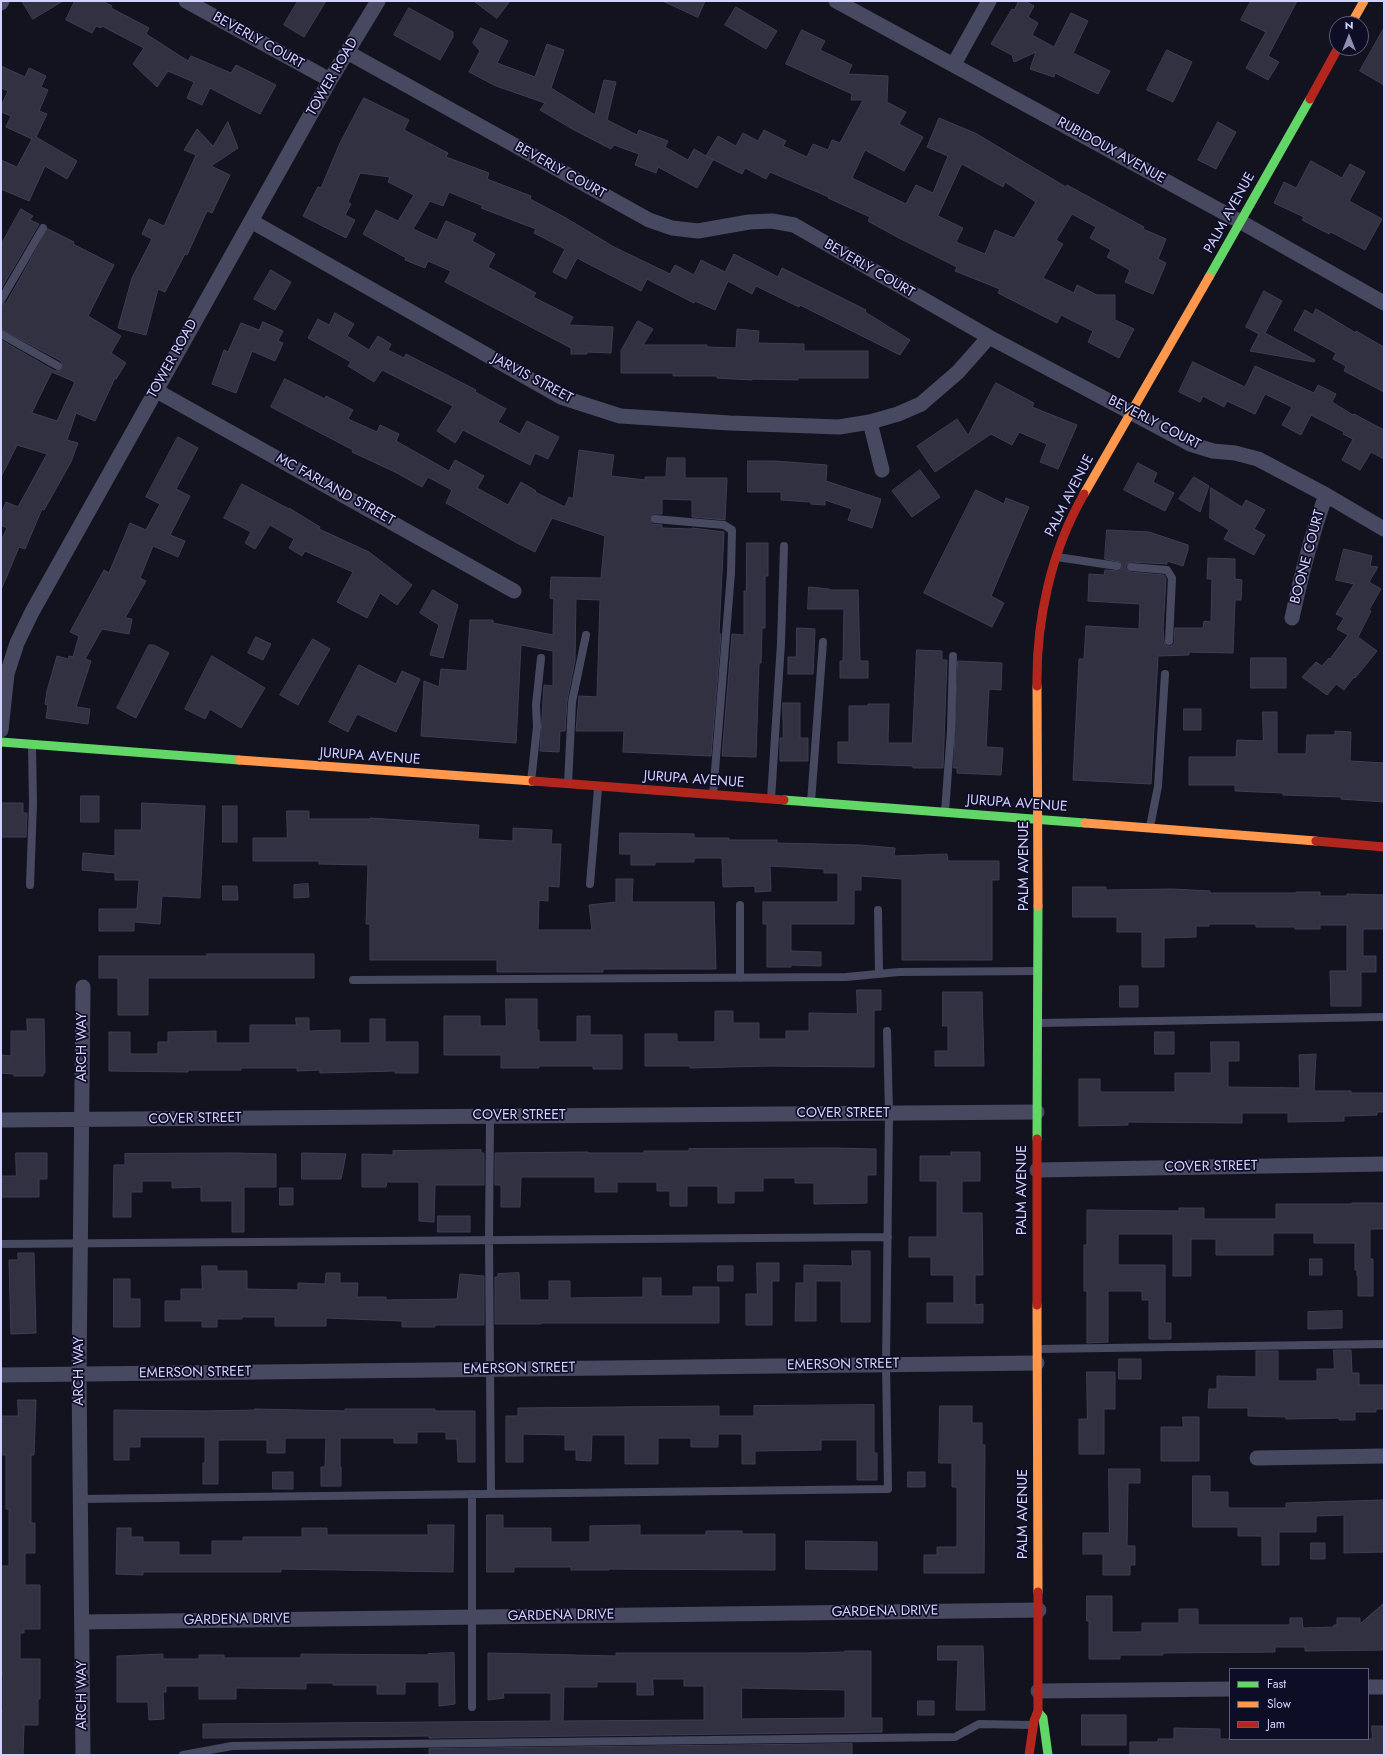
<!DOCTYPE html>
<style>
body{margin:0}
#map{position:relative;width:1385px;height:1756px;overflow:hidden;background:#131320;font-family:Jost,sans-serif}
canvas{display:block}
.frame{position:absolute;inset:0;border:2px solid #d2d2ff;pointer-events:none}
.legend{position:absolute;left:1229px;top:1668px;width:140px;height:72px;box-sizing:border-box;background:#0e0d26;border:1px solid #5c5c7d;margin:0;padding:5px 7px;list-style:none;font-size:12px;color:#d2d2ff}
.legend li{display:flex;align-items:center;gap:8px;height:20px}
.legend b{width:20px;border:1px solid #5c5c7d}
.north{position:absolute;left:1329px;top:16px;width:40px;height:40px;box-sizing:border-box;background:#0e0d26;border:1px solid #5c5c7d;border-radius:50%;rotate:0deg;font-size:11px;font-weight:700;line-height:16px;text-align:center;color:#d2d2ff}
.north::after{content:'';display:block;margin:auto;width:14px;height:18px;background:#8f8fb1;clip-path:polygon(50% 0,100% 100%,50% 72%,0 100%)}
</style>
<div id="map">
<canvas width="1385" height="1756"></canvas>
<div class="frame"></div>
<ul class="legend">
<li><b style="height:5px;background:#63d668"></b>Fast</li>
<li><b style="height:5px;background:#ff974d"></b>Slow</li>
<li><b style="height:5px;background:#b3261e"></b>Jam</li>
</ul>
<div class="north">N</div>
</div>
<script>
const ctx = document.querySelector('canvas').getContext('2d');
ctx.lineJoin = 'round';
function fillPath(path, color) { ctx.fillStyle = color; ctx.fill(path, 'evenodd'); }
function stroke(path, color, width, dash) { ctx.strokeStyle = color; ctx.lineWidth = width; ctx.lineCap = dash ? 'butt' : 'round'; ctx.setLineDash(dash || []); ctx.stroke(path); }
function drawText(font, color, halo, rows, align = 'center') {
  ctx.font = font + ' Jost,sans-serif'; ctx.lineWidth = 3.5; ctx.setLineDash([]); ctx.textBaseline = 'middle'; ctx.strokeStyle = halo; ctx.fillStyle = color; for (const [text, x, y, turn = 0] of rows) {
    ctx.save(); ctx.translate(x, y); ctx.rotate((+turn || 0) * Math.PI / 180); ctx.textAlign = isNaN(turn) ? turn : align; if (halo) ctx.strokeText(text, 0, 0); ctx.fillText(text, 0, 0); ctx.restore();
  }
}
const building = new Path2D(`
 M22 1H63L33 19Z
 M75 1H102L112 6 111 8 149 28 146 34 188 61 191 56 231 73 236 65 276 85 260 114 210 88 202 105 187 98 194 82 168 71 157 87 133 64 144 48 102 26 101 28 96 26 92 33 66 20Z
 M298 1H326L304 37 284 25Z
 M474 1H510L497 18Z
 M663 1H705L698 17Z
 M1019 1H1025L1034 6 1028 17 1038 23 1032 35 1054 47 1071 13 1088 21 1073 53 1110 71 1098 94 1055 73 1054 77 1030 69 1036 52 1014 62 1012 55 991 44 1012 9 1014 10Z
 M1251 1H1297L1268 56 1279 62 1268 80 1246 68 1266 32 1241 20Z
 M736 7 777 31 766 49 725 25Z
 M409 8 453 32V37L440 60 394 35Z
 M481 28 508 41 497 63 535 77 547 44 564 50 551 88 595 115 604 80 616 82 607 120 637 135 639 130 668 141 665 147 688 160 694 149 713 160 697 188 658 167 656 173 635 165 639 154 614 145 611 149 574 130 540 110 545 103 496 86 469 72 480 51 473 43Z
 M1384 28V85L1360 71Z
 M802 30 825 41 820 50 852 65 848 74 888 76 887 102 906 112 899 124 923 137 904 171 865 150 852 178 906 204 916 185 933 193 948 156 927 147 939 118 975 133 1066 187 1067 185 1144 227 1143 229 1166 239 1158 259 1166 263 1153 294 1125 282 1130 270 1107 257 1111 250 1090 238 1096 227 1072 214 1056 240 1063 244 1043 278 1074 293 1077 285 1097 295H1115V320L1134 329 1119 358 1088 342 1093 331 1061 315 1057 323 1039 314 998 293 1000 289 955 271 957 267 897 237 868 221 870 217 828 198 829 197 770 172 766 179 745 168 742 174 706 156 718 136 736 146 743 133 758 141 764 130 786 141 783 146 807 157 813 144 828 150 832 140 840 143 863 100H851L852 94 786 64ZM962 164 1003 187 1005 182 1036 202 1014 238 995 230 985 254 956 242 963 228 938 216Z
 M1167 50 1192 62 1173 102 1147 90Z
 M1 66 25 77 29 68 46 76 41 87 48 90 39 111 47 114 36 137 77 161 67 179 45 166 29 201 1 189V160L17 167 32 139 6 127 11 116 1 112V106L8 91 1 88Z
 M364 98 409 120 404 130 448 153 446 157 489 173 487 179 531 196 530 199 566 218 614 247 670 274 675 265 694 275 701 260 725 272 734 254 778 277 782 268 866 310 865 312 910 340 900 355 800 305 799 307 756 286 752 294 728 281 715 310 695 301 694 303 647 279 641 291 577 258 566 279 553 272 565 249 534 233 536 229 481 208 483 206 449 192 443 206 430 201 413 229 437 240 446 221 476 234 472 241 495 254 488 267 536 293 533 297 573 317 569 325 613 327 611 353 587 352V354H571V348L445 282 451 271 428 261 425 268 405 260 406 258 363 234 376 210 398 221 414 195 388 182 390 177 360 173 348 202 351 204 345 215 355 220 346 238 303 216 318 187 321 188 340 143Z
 M228 122 238 148 211 166 230 175 212 213 207 211 187 255 185 254 165 292 158 289 146 335 118 328 132 278 152 239 142 234 149 219 164 226 196 155 184 150 197 129 213 146Z
 M1218 122 1236 132 1216 169 1198 160Z
 M1311 161 1342 178 1350 164 1365 172 1349 201 1382 219 1365 250 1331 232 1329 234 1302 220 1304 217 1274 203 1284 182 1296 188Z
 M21 209 33 216 30 220 39 224 1 289V245Z
 M48 229 74 242 73 244 114 265 88 316 121 336 111 353 126 363 116 379 115 378 95 421 76 413 67 440 78 443 71 462 44 510 42 509 25 549 19 547 1 590V541L7 528 1 525V514L6 502 18 507 47 454 17 445 1 477V340L55 371H60L63 366 61 361 1 329V305L6 303ZM52 372 75 382 57 421 32 413Z
 M271 270 291 282 275 310 254 299Z
 M1264 291 1282 301 1265 333 1315 360 1314 362 1250 351 1259 334 1246 327Z
 M1316 309 1356 333V331L1384 347V392L1344 371 1346 366 1333 359 1336 353 1294 330 1305 310 1313 315Z
 M335 313 354 324 347 336 369 350 378 336 391 344 388 350 404 358 406 354 476 390 475 392 506 409 498 422 520 434 527 421 559 437 548 459 535 453 530 465 463 430 455 443 437 431 453 406 382 370 374 382 348 366 351 362 308 338 318 319 329 325Z
 M638 321 653 329 643 345H707V347L736 348 737 329 759 331 758 343 804 344V351H868V378H798V380L752 379V380L717 378V376H673V373H621V351Z
 M263 322 283 331 278 341 283 343 275 361 252 351 236 393 212 384 224 350 228 352 241 323 259 330Z
 M1193 362 1245 387 1255 366 1314 393 1318 385 1336 394 1332 402 1353 415 1354 414 1384 430V459L1371 452 1360 470 1342 460 1353 439 1343 434 1344 432 1311 415 1301 435 1282 425 1292 407 1265 394 1255 414 1227 401 1224 407 1203 396 1200 402 1179 392Z
 M285 379 325 399 326 396 353 410 348 419 377 432 380 425 399 434 396 441 449 471 455 460 484 476 477 488 508 505 521 482 536 491 535 492 565 507 569 497 573 499 579 450 614 455 611 476 645 480V477H666L667 458H685V478H727L725 520 692 517V500L662 499V514H653L650 519 652 524 662 525V528L692 529V528L724 532 719 634H721L711 756 623 752 624 731H576L579 696 597 697 600 600 576 599 575 660 567 701 565 731H560L559 752 540 751 544 685 553 686V651L521 645 516 743 421 736 424 681 439 687 441 669 467 671 470 620H493V623L553 635 554 599 550 598 551 577 601 578 605 536 552 518 535 552 517 543 446 503 452 490 428 477 422 487 395 472 352 452 353 450 271 407Z
 M996 383 1034 403 1032 407 1077 425 1058 469 1040 462 1047 444 1019 432 1012 445 991 434 935 472 917 446 957 419 968 435Z
 M178 437 198 448 176 489 190 496 170 535 185 541 178 557 153 546 140 578 146 581 125 618 132 619 129 634 102 629 85 659 91 661 76 707 90 709 88 724 46 718 48 705 45 704 47 691 57 656 68 659 69 656 73 657 79 636 70 632 104 570 109 573 130 523 146 530 160 504 146 497Z
 M748 461H775L827 465 826 481 881 499 872 528 848 520 852 509 825 500V505L811 504V502L781 500V492H748Z
 M1138 463 1157 473 1153 482 1174 493 1165 511 1124 490Z
 M920 470 940 497 912 517 892 491Z
 M1194 477 1209 486 1200 512 1179 499Z
 M242 484 289 509V508L320 527 319 529 369 552 412 585 397 605 380 593 367 618 337 602 353 572 305 551 302 556 289 548 294 539 270 525 255 549 245 543 251 532 224 518Z
 M1211 488 1242 507 1246 500 1265 510 1254 529 1265 535 1254 555 1224 539 1229 530 1210 518Z
 M976 490 1004 504 1006 498 1029 507 991 596 1004 603 992 627 924 593Z
 M1107 530 1149 532 1188 545V550L1183 566 1167 561V564L1131 562 1127 564 1126 566V570L1130 572 1164 575 1166 579 1163 628 1164 641 1166 646H1171L1174 644 1175 628H1203L1204 621 1211 622 1212 579H1207L1208 558 1235 559V579L1242 580 1241 600H1235L1233 653 1189 652V655L1158 656 1151 784 1073 780 1079 659H1084L1086 626 1139 629 1140 604 1088 601 1089 574 1104 575 1105 570 1119 571 1122 567 1120 562 1105 559Z
 M747 543H768V576H765V628H762L761 663H759L756 757 722 756 732 634 744 635V591H746Z
 M1344 549 1372 556 1370 566 1378 567 1369 582 1381 589 1369 610 1371 611 1358 637 1377 651 1355 678 1354 677 1344 690 1336 684 1327 695 1302 677 1316 662 1322 666 1329 658 1330 659 1348 635 1337 629 1344 618 1336 614 1354 584 1336 580Z
 M809 587 829 589V590H858L860 661H868V678H840V661H843L844 609H808Z
 M433 590 458 605 443 658 430 655 439 625 420 613Z
 M797 628 815 629 813 674H788V657H796Z
 M256 637 271 644 263 660 248 653Z
 M313 639 330 649 298 705 280 695Z
 M149 645H154L169 653 136 718 117 708Z
 M917 650 942 651V660H947L943 768H913V766L838 763V742H849V706H868V704H889L888 743H912Z
 M212 656 265 688 241 728 210 709 205 719 185 709Z
 M1251 658H1286V688H1251Z
 M958 661 1002 663 1001 690 989 689 986 747 1003 748 1001 775 957 773V768H954Z
 M359 665 396 684 402 671 420 679 396 732 357 714 348 732 329 722Z
 M783 703H800V738H808V761H780V738H783Z
 M1184 709H1201V730H1184Z
 M1263 712H1277V754H1306L1307 735H1335V731L1351 732 1350 761 1384 763V802L1341 799V797L1283 795V793L1235 791V785H1189V757H1236L1237 740 1263 741Z
 M81 796H99V822H81Z
 M1 803H23V813H27L26 837H1Z
 M142 803 205 806 200 898 162 896 160 924 134 922V931H99V909H137L139 880H115V873L82 870 83 853 115 856V830H141Z
 M223 806H237V842H223Z
 M287 811H309V819H370V818L479 825 478 839 494 840 513 841V828L552 830 551 844H561L559 887 548 886V901L539 900 538 930H592L589 905 616 902V879H633L632 902H714L716 969H603V972H497V960H370V924H366L368 865 319 864V861H253V838H287Z
 M620 833 694 834V838H729V840H777V843L860 845 895 848 894 856 947 854 948 861H999V880H992V960H902V879L861 876V890H854V924H791V951L821 952V966L791 965V967H767V924H763V902H838V873H824V869L770 866 771 891 755 892V886L723 887 722 858H694V862H655V865H631V854H620Z
 M308 884 309 897 294 898V885Z
 M223 886H237L238 900H223Z
 M1073 887H1106V890L1172 889 1210 891V893H1296V892H1320V896H1347V894L1384 895V929H1363V956H1376V972H1361V1006H1331L1330 971H1347V925H1320V929H1295V927H1256V924H1209V926H1196V937L1164 938V967H1142V932H1117V917H1073Z
 M207 954H314V978H148V1015H118V978H99V956H207Z
 M1120 986H1138V1007H1120Z
 M857 990H881V1010H874V1067L768 1066 690 1068V1066H645V1034H677V1042H715V1011H733V1023H759V1039H786V1031H809V1013L857 1014Z
 M943 992H982L984 1066H935V1051H948V1026H943Z
 M506 999H537V1030H539V1042H577V1016H590V1035H622V1069H593V1066H539V1068H501V1055H444V1016H480V1026H506Z
 M296 1018H309V1031L340 1030V1043H370V1019H385V1042H418V1073H395V1071L320 1073V1070L297 1071V1068H241V1070H188V1072L109 1071V1032H130V1054H158V1042H168V1032L216 1031V1043H250V1025H296Z
 M27 1019H44L45 1073H43V1076H14V1074L1 1073V1055L11 1056V1031H27Z
 M1155 1032H1174V1054H1155Z
 M1211 1042H1239V1061H1228V1087L1300 1088 1299 1055 1316 1054 1314 1091H1351V1093H1384V1112H1377V1115L1344 1116V1121L1288 1122V1113H1242V1123L1128 1122V1125L1079 1126V1079H1100V1092H1175V1073H1211Z
 M835 1148 876 1149V1175H867V1203L814 1204V1183H795V1178H763V1191H734V1203H718V1186H687V1206H670V1191H657V1182H617V1192H595V1177H521L520 1207H501V1185H495V1153L588 1152V1153H644V1151H689V1149Z
 M481 1150V1153H484V1185H435L434 1222 419 1221V1182H387L386 1187H362V1154L393 1155V1151Z
 M951 1152H980V1181H962V1213H982L983 1275H975V1305L983 1304V1323H927V1303H954V1275H931V1257H909V1237H937V1181H920V1156H951Z
 M16 1153H47V1179H39V1197H1V1176H16Z
 M235 1153 276 1154V1187H244V1232H232V1201H201V1187L172 1188V1181H142V1192H131V1217H113L114 1165H125V1154Z
 M302 1153 346 1154 341 1179H302Z
 M280 1188H293V1205H280Z
 M1352 1203H1384V1229H1370V1259H1373V1296H1358V1276H1357V1270H1355V1243H1314V1233H1273V1255H1216V1239H1191V1276H1173V1234H1118V1265H1165V1323H1171V1339H1149V1300H1142V1291H1108V1342L1087 1343V1291H1084V1245H1087V1210L1179 1211V1208H1204V1219H1276V1204H1352Z
 M438 1216H470V1232H438Z
 M852 1251H870V1322H841V1281H816V1321H795L796 1283H804V1265L852 1266Z
 M18 1253H34L36 1333 11 1334 9 1260H18Z
 M1310 1259H1322V1275H1310Z
 M757 1263H779V1281H772V1325H746V1294H757Z
 M202 1266H217V1271H247V1289L298 1290V1283L325 1284 326 1273H340V1283H358L357 1297H386V1300L457 1299 460 1274 484 1276V1325H435V1327H402V1321L326 1318V1326H275V1317H242V1319H217V1327H202V1321H165V1301H181V1289H202Z
 M718 1266H733V1281H718Z
 M519 1273 520 1300H549V1281H570V1298L643 1297V1278H661V1296H693V1287H719V1323H541V1324H495V1277H498V1274Z
 M114 1279H130V1299H140V1327H114Z
 M1342 1311V1328L1308 1329V1312Z
 M1334 1350H1351L1352 1373H1359V1385H1384V1409H1376V1412H1355V1420H1339V1418L1286 1419V1417L1248 1416V1408H1208L1209 1389H1217V1376L1256 1377V1351H1278V1381H1317V1369H1334Z
 M1119 1359H1141V1379H1119Z
 M1087 1372H1115V1409H1104V1454H1079V1419H1087Z
 M18 1400H36L34 1455H31V1523H35V1553H25V1585H40V1629H24V1633H20V1659H40V1699H38V1725H24L23 1755H1V1711H3V1674H1V1566H9V1509H6V1455H1V1416H18Z
 M874 1405V1453H877V1480H857V1440H821V1450L755 1451V1464H742V1434H718V1447H691V1438H658V1464H625V1435H592L591 1461 576 1460V1450H565V1435L523 1434V1462H506V1416H518V1408L719 1406V1416H754V1406Z
 M940 1406H972V1423H982V1445H985L984 1573H924V1555H937V1547H956L957 1545V1487H952V1463H939Z
 M255 1409 345 1411V1409H435V1411H475V1462H458L457 1439H446V1432H417V1443H394V1438H340V1467H341V1486H321V1467H325L326 1438H285V1453H267V1440H218V1484H203V1463H205V1437H140V1447H129V1460H114V1410L205 1411 255 1410Z
 M1183 1417H1199V1461H1161V1427H1183Z
 M1109 1469H1140V1483H1128L1127 1546H1135V1565H1130V1575H1103V1554H1083V1533H1109Z
 M273 1472H293V1489H273Z
 M908 1472H925V1487H908Z
 M1193 1476H1210V1492H1228V1508H1286V1503L1384 1500V1552L1344 1553V1515L1316 1516V1532H1279V1565H1262V1536H1238V1527H1193Z
 M487 1515H503V1528H551V1542H590V1526L640 1525V1535H706V1531H742V1534H775V1570L609 1569V1570H571V1567H514V1572H487Z
 M428 1525H454L453 1572 281 1569V1572H143V1575L116 1574 117 1528H131V1537H143V1542H179V1555H212V1541H243V1537H302V1528H327V1535H428Z
 M806 1541 877 1542V1570L806 1569Z
 M1311 1543H1325V1559H1311Z
 M1087 1596H1112V1632H1142V1623H1179V1609H1198V1625H1290V1618H1302L1303 1628 1334 1627V1625H1337V1618H1360V1624L1384 1603V1650L1305 1651V1647H1275V1652L1163 1653V1655H1120V1659H1089V1621H1087Z
 M938 1646H983L985 1710H956L958 1660H938Z
 M845 1651H871V1718H882V1732L429 1738V1736L203 1738V1724L551 1721V1693H503L504 1698 488 1700V1653L616 1656V1653H807L845 1652ZM653 1679H684V1686H704V1720L563 1721 564 1687H597V1682H637V1695H653ZM742 1688 845 1690V1718L742 1719Z
 M454 1653 455 1704 439 1706V1682H405V1694H377V1685H333V1683H306V1689L236 1688V1699H199V1686H166V1692H163L164 1719 149 1720 148 1702H117V1656L163 1654V1659H199V1655H224V1658H301V1654L428 1655V1654Z
 M918 1701H934V1715H918Z
 M1082 1715H1126V1745H1082Z
 M1372 1726H1384V1755H1130V1742H1158V1739H1174V1728L1220 1729V1739H1372Z
 M852 1744V1755H429V1749Z`);
fillPath(building, '#313142');
stroke(building, '#3e3d55', 1);
stroke(new Path2D(`
 M1 300 43 228
 M1 334 58 366
 M655 519 724 525 732 530 731 573 713 795
 M1057 557 1117 566
 M1131 567 1167 570 1172 578 1169 641
 M531 782 537 727 536 705 541 658
 M568 784 572 702 586 635
 M771 799 781 643 784 546
 M811 802 823 642
 M945 812 951 730 953 656
 M1150 827 1158 786 1165 674
 M590 884 598 788
 M30 885 33 803 32 746
 M878 910 879 974
 M740 978V905
 M353 980 846 977 899 972 1038 971
 M1038 1023 1384 1017
 M490 1117 489 1241 491 1494
 M1 1244 888 1237
 M1038 1349 1384 1344
 M81 1499 888 1489 886 1364 889 1113 887 1031
 M472 1707V1494
 M183 1755 232 1746 955 1737 979 1724 1032 1725`), '#474961', 8);
stroke(new Path2D(`
 M186 1 330 80
 M836 1 1241 222 1384 303
 M1 3 2 1
 M347 52 649 220 672 228 698 231 749 222 772 221 794 225 989 337 1190 444 1213 451 1235 453 1258 459 1326 495 1384 529
 M954 64 989 1
 M251 221 561 397 620 416 730 423 839 427 870 422 898 414 921 404 958 372 989 337
 M155 390 514 591
 M870 422 882 470
 M1292 618C1301 576 1311 536 1326 495
 M1 730 7 674 17 643 32 612 330 80 378 1
 M83 987 79 1375 83 1755
 M1 1120 1037 1112
 M1037 1170 1384 1164
 M1 1375 1037 1363
 M1257 1458 1384 1456
 M83 1622 1039 1610
 M1368 1687H1384
 M1038 1691 1230 1689`), '#474961', 15);
stroke(new Path2D(`
 M1209 277 1310 99
 M1 742 239 760
 M784 800 1085 823
 M1037 1139 1038 906
 M1038 1712 1043 1718 1048 1755`), '#63d668', 9);
stroke(new Path2D(`
 M1351 24 1364 1
 M1084 494 1209 277
 M1037 686 1038 906
 M239 760 533 781
 M1085 823 1316 841
 M1037 1305 1038 1592`), '#ff974d', 9);
stroke(new Path2D(`
 M1310 99 1338 48
 M1037 686C1036 620 1051 551 1084 494
 M533 781 784 800
 M1316 841 1384 847
 M1037 1139V1305
 M1029 1755 1034 1721 1038 1711V1592`), '#b3261e', 9);
drawText('14px', '#d2d2ff', '#0e0d26', [
 ["BEVERLY COURT",258,41,29],
 ["TOWER ROAD",333,77,-60],
 ["RUBIDOUX AVENUE",1111,151,29],
 ["BEVERLY COURT",560,171,29],
 ["PALM AVENUE",1230,213,-61],
 ["BEVERLY COURT",869,269,30],
 ["TOWER ROAD",173,359,-61],
 ["JARVIS STREET",532,379,28],
 ["BEVERLY COURT",1154,423,27],
 ["MC FARLAND STREET",335,490,29],
 ["PALM AVENUE",1070,496,-63],
 ["BOONE COURT",1308,557,-75],
 ["JURUPA AVENUE",370,757,4],
 ["JURUPA AVENUE",694,780,4],
 ["JURUPA AVENUE",1017,804,4],
 ["PALM AVENUE",1025,866,-90],
 ["ARCH WAY",83,1047,-90],
 ["COVER STREET",843,1114],
 ["COVER STREET",519,1116],
 ["COVER STREET",195,1119,-1],
 ["COVER STREET",1211,1167,-1],
 ["PALM AVENUE",1023,1190,-90],
 ["EMERSON STREET",843,1365,-1],
 ["EMERSON STREET",519,1369,-1],
 ["ARCH WAY",80,1371,-90],
 ["EMERSON STREET",195,1373,-1],
 ["PALM AVENUE",1024,1514,-90],
 ["GARDENA DRIVE",885,1612,-1],
 ["GARDENA DRIVE",561,1616,-1],
 ["GARDENA DRIVE",237,1620,-1],
 ["ARCH WAY",83,1695,-90]
]);
</script>
